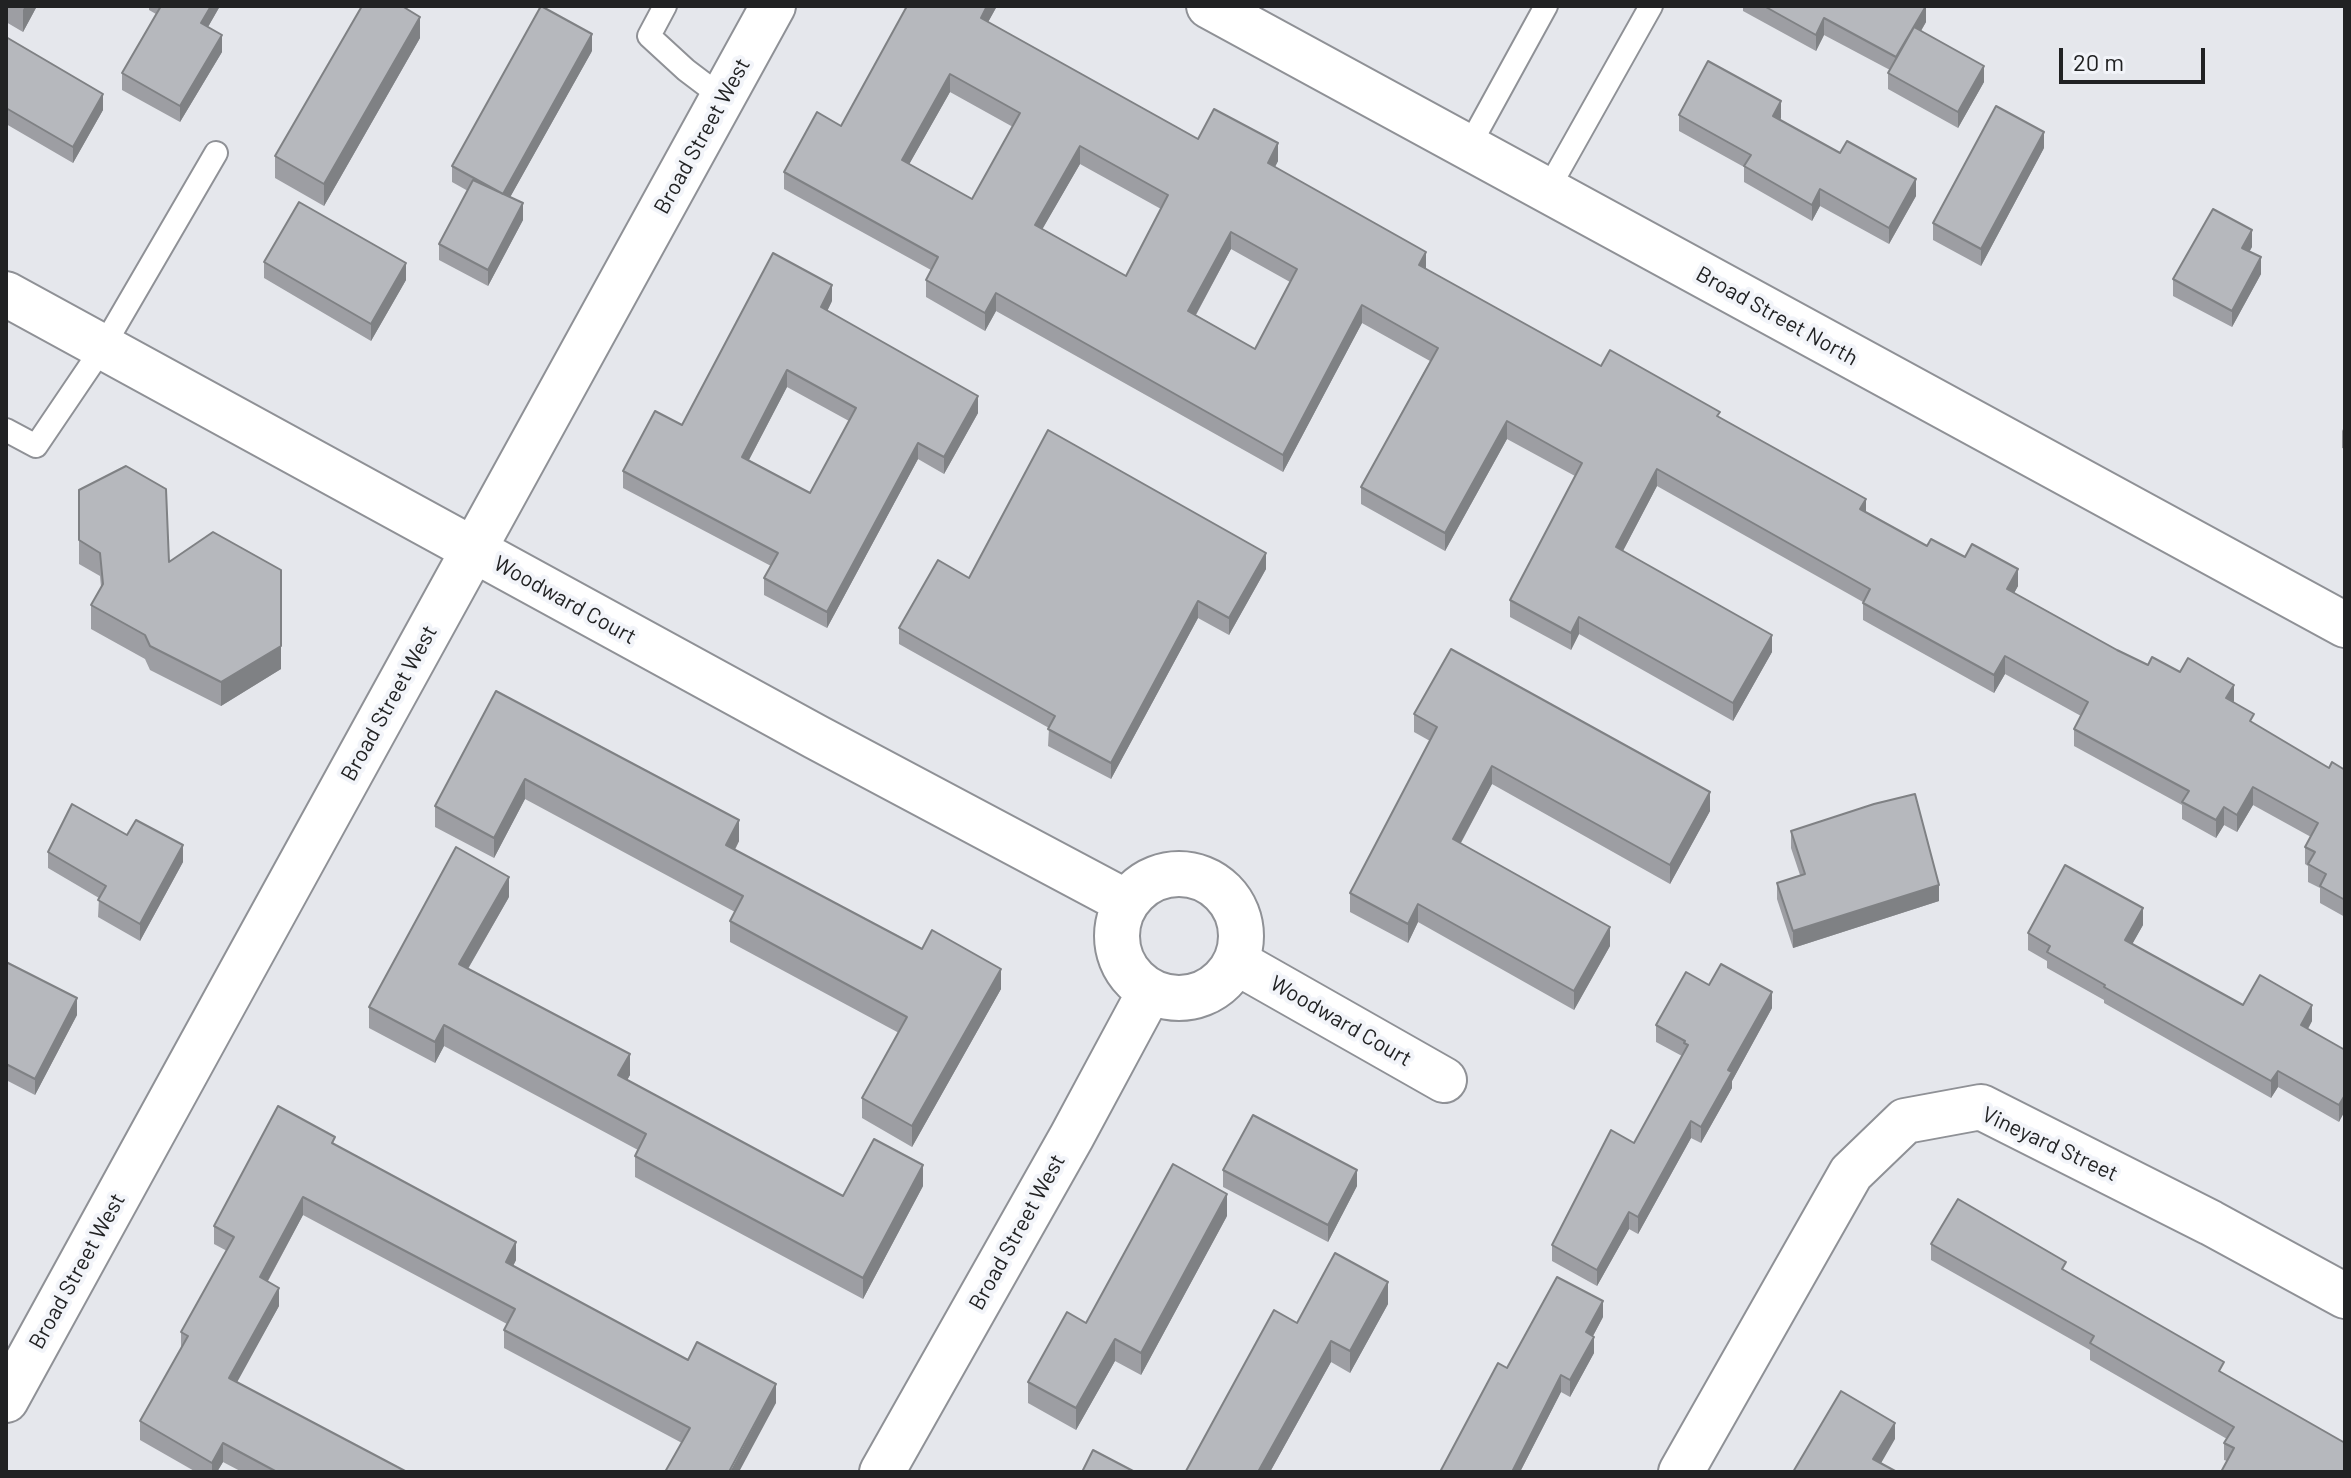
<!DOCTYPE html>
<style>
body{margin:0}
#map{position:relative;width:2351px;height:1478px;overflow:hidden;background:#e5e7ec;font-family:Barlow,sans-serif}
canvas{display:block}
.frame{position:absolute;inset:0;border:8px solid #212223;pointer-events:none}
.scale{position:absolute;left:2059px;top:48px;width:146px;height:36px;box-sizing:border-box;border:4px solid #212223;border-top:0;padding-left:10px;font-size:24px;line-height:28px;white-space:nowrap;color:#212223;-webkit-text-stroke:6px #f2f4f9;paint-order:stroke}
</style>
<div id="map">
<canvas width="2351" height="1478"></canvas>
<div class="frame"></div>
<div class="scale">20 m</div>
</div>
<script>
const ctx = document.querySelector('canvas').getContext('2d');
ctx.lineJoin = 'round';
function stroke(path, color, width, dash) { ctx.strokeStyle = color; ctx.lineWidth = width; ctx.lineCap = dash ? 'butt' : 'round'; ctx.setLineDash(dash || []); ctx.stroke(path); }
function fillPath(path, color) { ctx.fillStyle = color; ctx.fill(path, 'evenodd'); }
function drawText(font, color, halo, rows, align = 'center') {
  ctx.font = font + ' Barlow,sans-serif'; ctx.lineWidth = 8; ctx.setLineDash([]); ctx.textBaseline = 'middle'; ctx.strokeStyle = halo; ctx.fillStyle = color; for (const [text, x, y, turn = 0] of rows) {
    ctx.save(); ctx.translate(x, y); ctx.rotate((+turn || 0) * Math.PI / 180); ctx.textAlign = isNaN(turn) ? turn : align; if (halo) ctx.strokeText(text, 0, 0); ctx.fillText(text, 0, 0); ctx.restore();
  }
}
const lane = new Path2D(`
 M665 6 649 36 686 70 723 98
 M1468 148 1546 6
 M1547 191 1651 6
 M6 430 36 446 103 347 216 153`);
const street = new Path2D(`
 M1209 6 2345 625
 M6 294 816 737 1126 902
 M1117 936a62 62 0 1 1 124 0a62 62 0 1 1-124 0Z
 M1238 963 1444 1080
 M6 1400C261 935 517 471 773 6
 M882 1472 1072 1136 1150 991
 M1681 1472 1851 1173 1905 1121 1981 1107 2211 1223 2345 1296`);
stroke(lane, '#8f9196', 26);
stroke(street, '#8f9196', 48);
stroke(lane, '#fff', 22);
stroke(street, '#fff', 44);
fillPath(new Path2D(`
 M6 6H37L23 32 6 22Z
 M149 6H220L208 27 222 52 180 122 122 90V73L156 14 149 10Z
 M362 6H408L407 9 420 38 324 206 275 178V156Z
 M997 6 988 22 1198 139 1278 161 1275 167 1426 269 1601 366 1720 417 1866 512 1927 546 2018 586 2014 593 2117 650 2148 665 2234 703 2254 724 2329 768 2345 770V917L2320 903V888L2308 882V866L2305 864V847L2311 837 2253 805 2237 832 2224 825 2216 838 2182 819V805L2074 746V729L2081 716 2005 674 1994 693 1863 620V602L1657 486 1623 551 1772 652 1733 721 1579 634 1571 650 1510 617V600L1575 476 1507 439 1445 551 1361 504V487L1430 361 1362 323 1283 472 996 311 985 331 926 297V280L931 270 784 189V172L841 126ZM950 92 1013 127 972 199 909 164ZM1080 164 1161 209 1126 276 1042 229ZM1231 249 1290 282 1255 349 1196 315Z
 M1743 6H1926V22L1921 31 1984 82 1958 128 1888 89V73L1890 70 1824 35 1816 51 1743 11Z
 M6 37 103 110 73 163 6 124Z
 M592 51 510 197 523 220 488 286 439 260V244L468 191 452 182V166Z
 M1679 115 1781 118 1780 120 1916 196 1889 244 1820 206 1812 221 1744 182V167L1679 131Z
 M2044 148 1981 266 1933 240V223Z
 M2252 247 2249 252 2261 274 2232 327 2173 296V279Z
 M264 262 406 280 371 341 264 278Z
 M832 301 827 311 978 413 944 474 918 459 827 628 764 595V578L771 566 623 488V471L682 425ZM787 387 849 421 810 493 749 460Z
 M2345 425V449L2342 448V431Z
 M79 490 169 562 281 669 221 706 150 670 145 659 91 629V605L101 587 100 576 79 564Z
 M1266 569 1229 635 1198 618 1111 779 1048 746 1049 728 899 644V628L969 578Z
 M496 691 739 841 735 850 922 949 1001 989 912 1147 862 1118V1098L899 1033 730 942V921L735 912 525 799 494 858 435 827V806Z
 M1414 714 1710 811 1670 884 1492 784 1461 843 1610 946 1574 1010 1418 922 1408 943 1350 912V893L1430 741 1414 732Z
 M1791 831 1939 901 1793 948 1777 899V883L1800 875 1791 848Z
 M127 835 183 862 140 941 98 917 99 898 48 868V852Z
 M509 897 468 969 630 1075 627 1080 843 1196 923 1186 863 1299 635 1177V1156L638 1150 444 1046 435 1063 369 1028V1007Z
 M2143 925 2132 944 2243 1005 2312 1021 2308 1029 2345 1050 2339 1122 2278 1087 2271 1098 2104 1003V1000L2047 968V961L2028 950V933Z
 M6 962 77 1015 35 1095 6 1080Z
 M1709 985 1772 1008 1732 1081V1088L1701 1143 1691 1138 1638 1234 1629 1229 1597 1286 1552 1261V1245L1634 1143 1682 1056 1656 1042V1025Z
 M335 1145 516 1260 513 1266 688 1360 776 1403 682 1443 504 1348V1330L507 1324 303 1215 268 1281 279 1306 236 1382 407 1472H242L223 1462 217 1472H196L140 1440V1421L181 1349V1332L227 1251 214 1244V1226Z
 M1223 1170 1357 1186 1328 1242 1223 1187Z
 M1227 1216 1141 1375 1115 1361 1076 1430 1028 1403V1382Z
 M1931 1244 2066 1271 2224 1374 2345 1443 2227 1461 2224 1460V1443L2227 1439 2090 1360V1350L1931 1260Z
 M1388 1304 1350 1373 1331 1362 1270 1472H1186L1297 1323Z
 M1603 1317 1593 1336 1594 1353 1570 1397 1561 1392 1520 1472H1440L1507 1368Z`), '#9d9ea3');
fillPath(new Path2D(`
 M25 6H37L23 32V10Z
 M211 6H220L201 39V23Z
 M987 6H997L981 35V18Z
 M1926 6V22L1896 73V57Z
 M420 17V38L324 206V184Z
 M1824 18V35L1816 51V35Z
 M592 34V51L503 210V194Z
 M222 35V52L180 122V106Z
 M1984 66V82L1958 128V112Z
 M950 74V92L902 177V160Z
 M103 94V110L73 163V147Z
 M1781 101V118L1773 132V116Z
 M2044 132V148L1981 266V249Z
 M1278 143V161L1268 180V163Z
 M1080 146V164L1035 242V225Z
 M1916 179V196L1889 244V228Z
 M1820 189V206L1812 221V205Z
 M523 203V220L488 286V270Z
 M2252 230V247L2242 264V248Z
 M1231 232V249L1188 329V311Z
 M1426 252V270L1419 265Z
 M2261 257V274L2232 327V311Z
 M406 263V280L371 341V324Z
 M832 285V301L821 324V307Z
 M996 293V311L985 331V313Z
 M1362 305V323L1283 472V455Z
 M787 370V387L742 473V457Z
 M978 396V413L944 474V457Z
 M1507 421V439L1445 551V533Z
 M918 443V459L827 628V612Z
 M1657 469V486L1616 564V547Z
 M1866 499V517L1860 509Z
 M1266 553V569L1229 635V618Z
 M2018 569V586L2007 606V589Z
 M1198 601V618L1111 779V763Z
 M1579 617V634L1571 650V633Z
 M1772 635V652L1733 721V703Z
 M281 646V669L221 706V682Z
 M2005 656V674L1994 693V675Z
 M2234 685V702L2226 698Z
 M1492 766V784L1453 857V839Z
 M525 779V799L494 858V838Z
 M2253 787V805L2237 832V815Z
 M1710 792V811L1670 884V865Z
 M2224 807V825L2216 838V820Z
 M739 820V841L726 866V845Z
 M183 845V862L140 941V924Z
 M509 877V897L459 984V964Z
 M1939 885V901L1793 948V931Z
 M1418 904V922L1408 943V924Z
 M2143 908V925L2125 957V940Z
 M1610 927V946L1574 1010V991Z
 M1001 969V989L912 1147V1126Z
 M1772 992V1008L1732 1081V1088L1701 1143V1127L1728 1070Z
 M77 998V1015L35 1095V1079Z
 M2312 1005V1021L2301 1041V1025Z
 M444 1025V1046L435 1063V1042Z
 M630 1054V1075L618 1096V1075Z
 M2278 1071V1087L2271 1098V1081Z
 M2345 1095V1111L2339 1122V1105Z
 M1691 1121V1138L1638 1234V1217Z
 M923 1165V1186L863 1299V1278Z
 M1357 1170V1186L1328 1242V1225Z
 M1227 1194V1216L1141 1375V1353Z
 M303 1197V1215L260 1295V1277Z
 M1629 1212V1229L1597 1286V1270Z
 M516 1242V1260L506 1280V1262Z
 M1388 1282V1304L1350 1373V1351Z
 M279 1288V1306L229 1397V1378Z
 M1603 1301V1317L1586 1349V1332Z
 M1594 1337V1353L1570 1397V1380Z
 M1115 1339V1361L1076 1430V1408Z
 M1331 1341V1362L1270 1472H1258Z
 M1561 1375V1392L1520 1472H1512Z
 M776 1384V1403L739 1472H730Z
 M1895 1423V1439L1876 1472 1873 1459Z
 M223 1443V1462L217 1472H212V1463Z`), '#7f8184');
const building = new Path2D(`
 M161 6H211L201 23 222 35 180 106 122 73Z
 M362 6H402L420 17 324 184 275 156Z
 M541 6 592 34 503 194 452 166Z
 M907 6H987L981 18 1198 139 1214 109 1278 143 1268 163 1426 252 1419 265 1601 366 1610 350 1720 412 1717 416 1866 499 1860 509 1927 546 1931 539 1965 557 1972 544 2018 569 2007 589 2117 650 2148 665 2152 657 2180 672 2188 658 2234 685 2226 698 2254 714 2250 721 2329 768 2332 762 2345 770V900L2320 886 2326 874 2308 864 2315 852 2305 847 2318 823 2253 787 2237 815 2224 807 2216 820 2182 802 2189 791 2074 729 2088 702 2005 656 1994 675 1863 603 1870 589 1657 469 1616 547 1772 635 1733 703 1579 617 1571 633 1510 600 1582 463 1507 421 1445 533 1361 487 1438 348 1362 305 1283 455 996 293 985 313 926 280 938 257 784 172 817 112 841 126ZM950 74 1020 113 972 199 902 160ZM1080 146 1168 195 1126 276 1035 225ZM1231 232 1297 269 1255 349 1188 311Z
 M1764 6H1926L1896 57 1824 18 1816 35Z
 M1914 27 1984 66 1958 112 1888 73Z
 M6 37 103 94 73 147 6 108Z
 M1708 61 1781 101 1773 116 1840 153 1847 141 1916 179 1889 228 1820 189 1812 205 1744 166 1751 155 1679 115Z
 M1996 106 2044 132 1981 249 1933 223Z
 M473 180 523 203 488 270 439 244Z
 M299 202 406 263 371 324 264 262Z
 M2213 209 2252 230 2242 248 2261 257 2232 311 2173 279Z
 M773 253 832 285 821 307 978 396 944 457 918 443 827 612 764 578 778 553 623 471 655 411 682 425ZM787 370 856 408 810 493 742 457Z
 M1048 430 1266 553 1229 618 1198 601 1111 763 1048 729 1055 716 899 628 938 560 969 578Z
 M126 466 166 489 169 562 213 532 281 570V646L221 682 150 646 145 635 91 605 103 584 100 553 79 540V490Z
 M1451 649 1710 792 1670 865 1492 766 1453 839 1610 927 1574 991 1418 904 1408 924 1350 893 1437 727 1414 714Z
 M496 691 739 820 726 845 922 949 932 930 1001 969 912 1126 862 1098 907 1017 730 921 743 896 525 779 494 838 435 806Z
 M1915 794 1939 885 1793 931 1777 883 1805 874 1791 831 1874 804Z
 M72 804 127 835 136 820 183 845 140 924 98 900 106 886 48 852Z
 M456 847 509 877 459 964 630 1054 618 1075 843 1196 874 1139 923 1165 863 1278 635 1156 646 1134 444 1025 435 1042 369 1007Z
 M2065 865 2143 908 2125 940 2243 1005 2260 975 2312 1005 2301 1025 2345 1050V1095L2339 1105 2278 1071 2271 1081 2104 987 2105 985 2047 952 2050 946 2028 933Z
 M6 962 77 998 35 1079 6 1064Z
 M1721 964 1772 992 1728 1070 1732 1072 1701 1127 1691 1121 1638 1217 1629 1212 1597 1270 1552 1245 1611 1130 1634 1143 1688 1045 1684 1043 1685 1041 1656 1025 1686 972 1709 985Z
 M278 1106 335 1137 332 1143 516 1242 506 1262 688 1360 697 1342 776 1384 730 1470 734 1472H665L690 1428 504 1330 515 1309 303 1197 260 1277 279 1288 229 1378 407 1472H277L223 1443 212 1463 140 1421 188 1336 181 1332 234 1237 214 1226Z
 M1253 1115 1357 1170 1328 1225 1223 1170Z
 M1173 1164 1227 1194 1141 1353 1115 1339 1076 1408 1028 1382 1067 1312 1086 1323Z
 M1958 1199 2066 1262 2062 1269 2224 1362 2219 1371 2345 1443V1472H2221L2234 1448 2224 1443 2234 1427 2090 1343 2094 1336 1931 1244Z
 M1335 1253 1388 1282 1350 1351 1331 1341 1258 1472H1188L1186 1471 1274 1310 1297 1323Z
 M1557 1277 1603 1301 1586 1332 1594 1337 1570 1380 1561 1375 1512 1472H1440L1498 1363 1507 1368Z
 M1841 1391 1895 1423 1873 1459 1897 1472H1793Z
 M1093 1450 1135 1472H1082Z`);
fillPath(building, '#b6b8bd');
stroke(building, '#7f8184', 2);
drawText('22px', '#212223', '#f2f4f9', [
 ["Broad Street West",702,136,-61],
 ["Broad Street North",1777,316,29],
 ["Woodward Court",565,600,29],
 ["Broad Street West",389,703,-61],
 ["Woodward Court",1341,1021,30],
 ["Vineyard Street",2050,1144,25],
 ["Broad Street West",1017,1232,-61],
 ["Broad Street West",77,1271,-61]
]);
</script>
